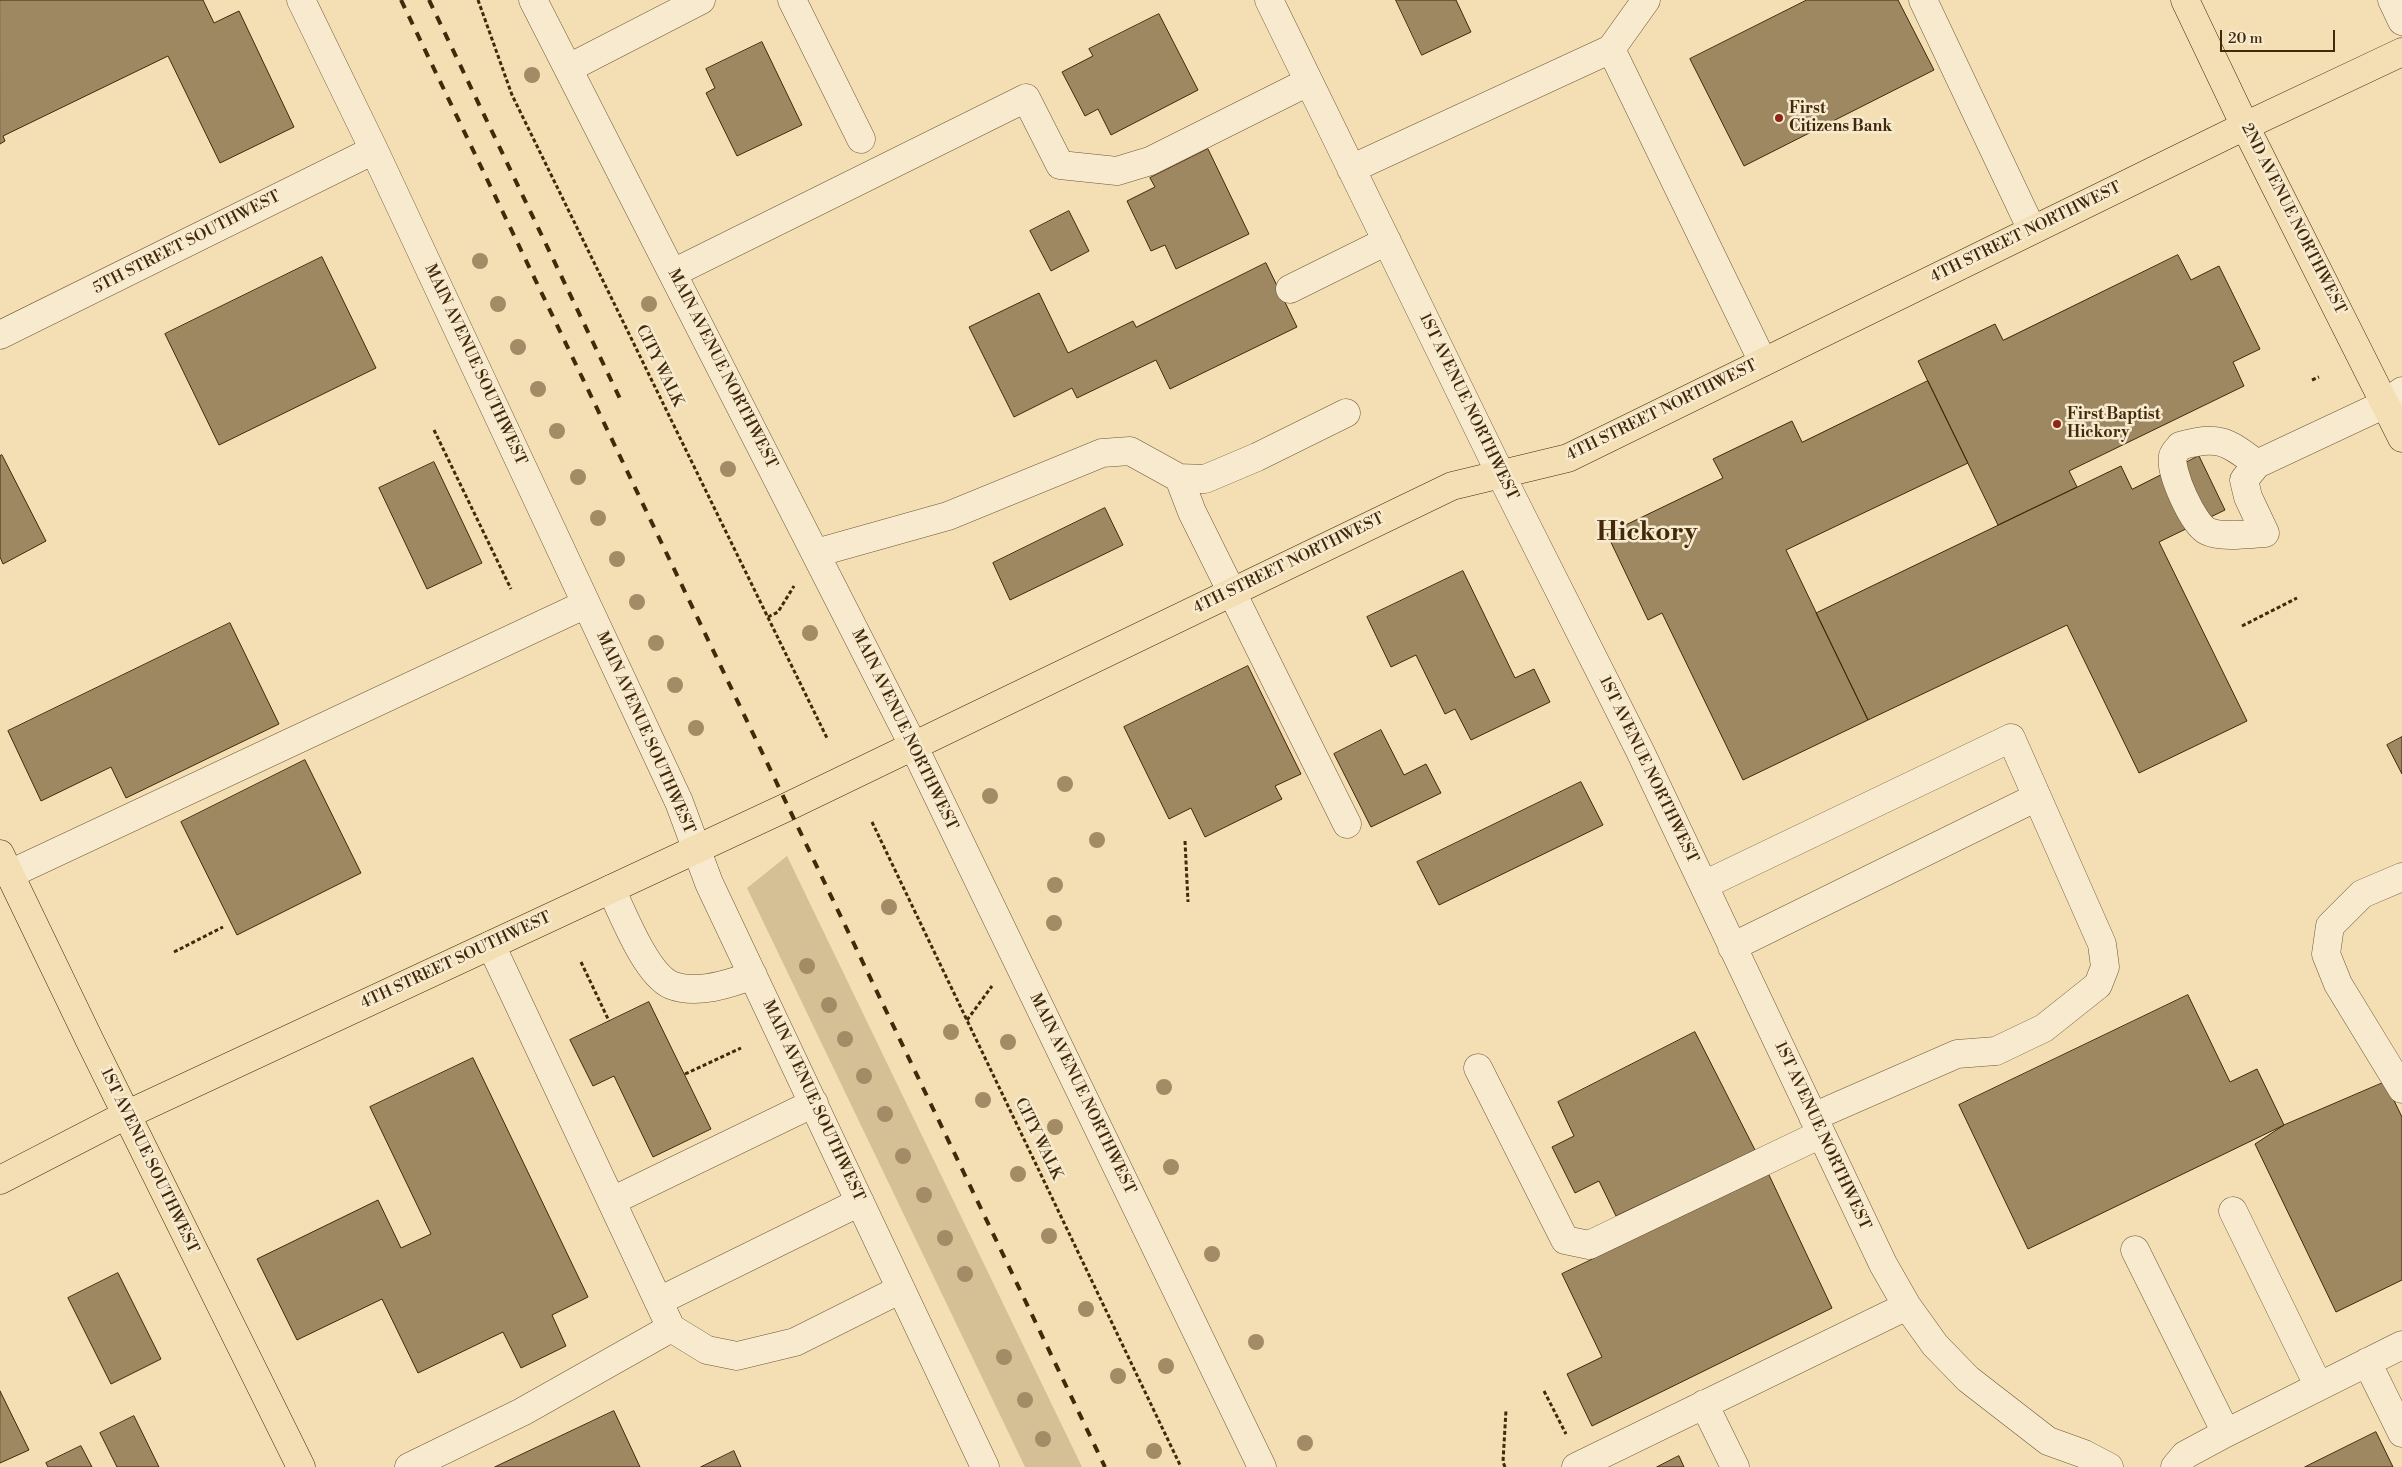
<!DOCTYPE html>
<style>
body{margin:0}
#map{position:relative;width:2402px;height:1467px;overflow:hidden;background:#f3dfb3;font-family:"Libre Bodoni",serif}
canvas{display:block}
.scale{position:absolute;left:2220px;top:30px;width:115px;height:22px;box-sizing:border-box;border:2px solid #41290a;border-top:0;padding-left:6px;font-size:15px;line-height:18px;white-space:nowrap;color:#41290a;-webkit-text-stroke:4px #f7eace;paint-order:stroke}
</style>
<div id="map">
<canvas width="2402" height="1467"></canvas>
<div class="scale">20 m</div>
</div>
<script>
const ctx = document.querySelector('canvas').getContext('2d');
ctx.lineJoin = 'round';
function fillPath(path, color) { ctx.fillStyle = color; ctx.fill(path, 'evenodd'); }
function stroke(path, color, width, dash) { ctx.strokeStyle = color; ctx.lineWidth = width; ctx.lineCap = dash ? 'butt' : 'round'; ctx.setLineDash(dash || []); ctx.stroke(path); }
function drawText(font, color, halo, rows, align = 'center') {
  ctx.font = font + ' "Libre Bodoni",serif'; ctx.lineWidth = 5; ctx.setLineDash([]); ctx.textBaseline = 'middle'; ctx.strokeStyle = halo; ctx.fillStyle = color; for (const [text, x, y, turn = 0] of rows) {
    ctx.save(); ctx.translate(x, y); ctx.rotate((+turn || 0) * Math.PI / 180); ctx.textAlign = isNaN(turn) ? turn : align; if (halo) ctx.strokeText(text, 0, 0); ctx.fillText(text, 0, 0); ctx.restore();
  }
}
fillPath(new Path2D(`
 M787 856 1082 1467H1025L747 888Z`), '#d5c096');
const building = new Path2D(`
 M0 0H203L214 23 239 11 294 127 220 163 168 56 3 136 5 141 0 144Z
 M1396 0H1456L1471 32 1422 55Z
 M1807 0H1898L1934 70 1744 166 1690 59Z
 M1159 14 1198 90 1111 135 1098 109 1085 116 1062 72 1093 56 1089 49Z
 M762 42 802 125 737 156 706 93 715 88 706 69Z
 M1208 149 1249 234 1176 269 1165 245 1151 251 1127 201 1155 187 1150 178Z
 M1069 211 1089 251 1051 271 1030 231Z
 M2178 255 2191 280 2219 266 2260 349 2233 362 2244 386 2069 471 2077 487 1998 525 1918 361 1995 324 2003 340Z
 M322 257 376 368 219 445 165 334Z
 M1266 263 1297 327 1170 389 1156 360 1077 398 1072 388 1014 417 969 327 1039 293 1068 353 1133 321 1136 327Z
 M1928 381 1968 463 1786 550 1868 720 1743 780 1662 613 1648 620 1607 534 1723 478 1713 459 1792 421 1802 442Z
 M2 455 46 541 3 564 0 557V456Z
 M2199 456 2225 510 2159 542 2247 721 2139 773 2067 625 1868 720 1816 613 2121 466 2132 489Z
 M434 462 482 563 427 589 379 488Z
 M1105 508 1123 545 1010 600 993 563Z
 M1463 571 1515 678 1534 669 1550 702 1471 740 1455 709 1445 714 1416 655 1391 667 1367 617Z
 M230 623 279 724 126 798 111 767 41 801 8 731Z
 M1248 666 1301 774 1275 786 1282 799 1205 837 1191 808 1169 819 1124 727Z
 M1381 730 1404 775 1426 764 1441 793 1371 827 1334 754Z
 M2402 737V774L2387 745Z
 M305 760 361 873 237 935 181 822Z
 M1581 782 1603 825 1439 905 1417 862Z
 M2188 995 2230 1082 2257 1069 2284 1125 2028 1249 1959 1105Z
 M649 1002 711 1129 653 1157 614 1076 593 1086 570 1040Z
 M1695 1032 1755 1150 1616 1216 1599 1181 1575 1193 1552 1147 1574 1136 1558 1102Z
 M473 1058 588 1297 552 1315 566 1346 521 1368 503 1332 418 1373 382 1299 297 1340 257 1259 378 1200 401 1248 431 1234 370 1107Z
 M2385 1082 2402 1117V1280L2336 1312 2255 1144 2284 1125Z
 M1769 1175 1832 1308 1592 1426 1567 1374 1602 1357 1562 1274Z
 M118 1273 161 1359 111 1384 68 1298Z
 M0 1391 29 1450 0 1463Z
 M614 1411 640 1467H495Z
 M134 1416 159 1467H117L100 1433Z
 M2376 1432 2393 1467H2305Z
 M81 1446 92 1467H48L46 1463Z
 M734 1451 741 1467H701Z
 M1679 1456 1684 1467H1657Z`);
fillPath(building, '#9e8862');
stroke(building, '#41290a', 1);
const minor = new Path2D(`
 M301 0 374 150 679 802 709 883 985 1467
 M533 0 913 745 1262 1467
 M792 0 861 139
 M1269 0 1501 475 1640 751 1883 1264 1907 1306 1935 1345 1968 1379 2048 1441 2084 1454 2109 1467
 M1923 0 2032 230
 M2392 0 2402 21
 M1611 49 1763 362
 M569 68 701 0
 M1351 169 1611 49 1646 0
 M673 273 1026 98 1060 165 1117 171 1150 161 1308 82
 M1290 289 1387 241
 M0 335 374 150
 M2257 464C2227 441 2218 435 2180 446 2178 449 2174 452 2173 456 2169 471 2193 524 2207 531 2220 538 2250 534 2265 533L2248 497 2244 480 2257 464 2385 404 2402 391
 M1179 478 1192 512 1347 824
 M816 553 948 516 1102 453 1130 451 1179 478 1205 479 1257 457 1346 413
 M10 874 586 604
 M2402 877 2362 894 2330 926 2326 954 2338 984 2402 1089
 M1704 885 2011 738 2102 944 2105 967 2098 985 2044 1028 1996 1051 1957 1054 1813 1117
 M611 889C623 914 646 974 671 985 696 995 730 984 753 975
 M1732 947 2037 797
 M1478 1068 1565 1240 1589 1245 1821 1134
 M612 1201 814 1103
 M2233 1211 2318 1385
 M2135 1250 2226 1433
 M659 1301 860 1202
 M671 1328 707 1350 737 1356 795 1342 901 1289
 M2367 1362 2402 1433
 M1704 1404 1735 1467
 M409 1467 522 1412 671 1328 491 945
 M1576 1467 1907 1306
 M2175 1467 2185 1455 2226 1433 2402 1345`);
const major = new Path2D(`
 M2185 0 2245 126 2402 438
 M0 854 90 1041 301 1467
 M0 1180 126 1115 787 807 1452 486 1568 458 2245 126 2402 52`);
stroke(minor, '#6e5634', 29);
stroke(major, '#41290a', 29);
stroke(new Path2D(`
 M478 0 512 95 827 738
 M2312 380 2319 377
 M434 430 511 589
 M768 617 778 612 794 586
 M2242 626 2297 598
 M872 822 1181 1467
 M1185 841 1188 902
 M174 952 223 927
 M581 962 609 1021
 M967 1020 992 986
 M685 1074 741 1048
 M1544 1391 1566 1434
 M1505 1467 1503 1462 1506 1410`), '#41290a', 3, [4, 2.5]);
stroke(minor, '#f7eace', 28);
stroke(major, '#f3dfb3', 28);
stroke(new Path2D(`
 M401 0 1105 1467
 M429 0 623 405`), '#41290a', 4, [9, 9]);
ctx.fillStyle = '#a28b65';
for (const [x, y] of [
 [532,75],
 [480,261],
 [498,304],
 [649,304],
 [518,347],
 [538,389],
 [557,431],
 [728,469],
 [578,477],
 [598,518],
 [617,559],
 [637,602],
 [810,633],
 [656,643],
 [675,685],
 [696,728],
 [1065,784],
 [990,796],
 [1097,840],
 [1055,885],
 [889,907],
 [1054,923],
 [807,966],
 [829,1005],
 [951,1032],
 [845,1039],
 [1008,1042],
 [864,1076],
 [1164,1087],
 [983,1100],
 [885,1114],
 [1055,1127],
 [903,1156],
 [1171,1167],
 [1018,1174],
 [924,1195],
 [1049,1236],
 [945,1238],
 [1212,1254],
 [965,1274],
 [1086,1309],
 [1256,1342],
 [1004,1357],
 [1166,1366],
 [1118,1376],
 [1025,1400],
 [1043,1439],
 [1305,1443],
 [1154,1451]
]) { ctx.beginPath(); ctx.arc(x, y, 8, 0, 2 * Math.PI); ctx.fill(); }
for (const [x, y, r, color] of [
 [1779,118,5,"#8f2418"],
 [2057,424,5,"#8f2418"]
]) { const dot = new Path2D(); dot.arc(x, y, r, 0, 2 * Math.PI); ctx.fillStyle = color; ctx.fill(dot); stroke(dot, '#f7eace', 2); }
drawText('bold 16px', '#41290a', '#f7eace', [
 ["First",1789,109],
 ["Citizens Bank",1789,127],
 ["First Baptist",2067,415],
 ["Hickory",2067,433]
], 'left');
drawText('16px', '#41290a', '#f7eace', [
 ["2ND AVENUE NORTHWEST",2293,219,63],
 ["4TH STREET NORTHWEST",2026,233,-26],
 ["5TH STREET SOUTHWEST",187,243,-27],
 ["MAIN AVENUE SOUTHWEST",475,365,65],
 ["CITY WALK",659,366,64],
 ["MAIN AVENUE NORTHWEST",722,369,63],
 ["1ST AVENUE NORTHWEST",1468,407,64],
 ["4TH STREET NORTHWEST",1662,411,-26],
 ["4TH STREET NORTHWEST",1289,564,-26],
 ["MAIN AVENUE NORTHWEST",904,730,64],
 ["MAIN AVENUE SOUTHWEST",645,733,66],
 ["1ST AVENUE NORTHWEST",1648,770,64],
 ["4TH STREET SOUTHWEST",456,961,-25],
 ["MAIN AVENUE NORTHWEST",1082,1094,64],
 ["MAIN AVENUE SOUTHWEST",813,1101,65],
 ["1ST AVENUE NORTHWEST",1822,1136,65],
 ["CITY WALK",1038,1139,64],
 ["1ST AVENUE SOUTHWEST",149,1161,64]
]);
drawText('bold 26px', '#41290a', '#f7eace', [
 ["Hickory",1647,534]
]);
</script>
